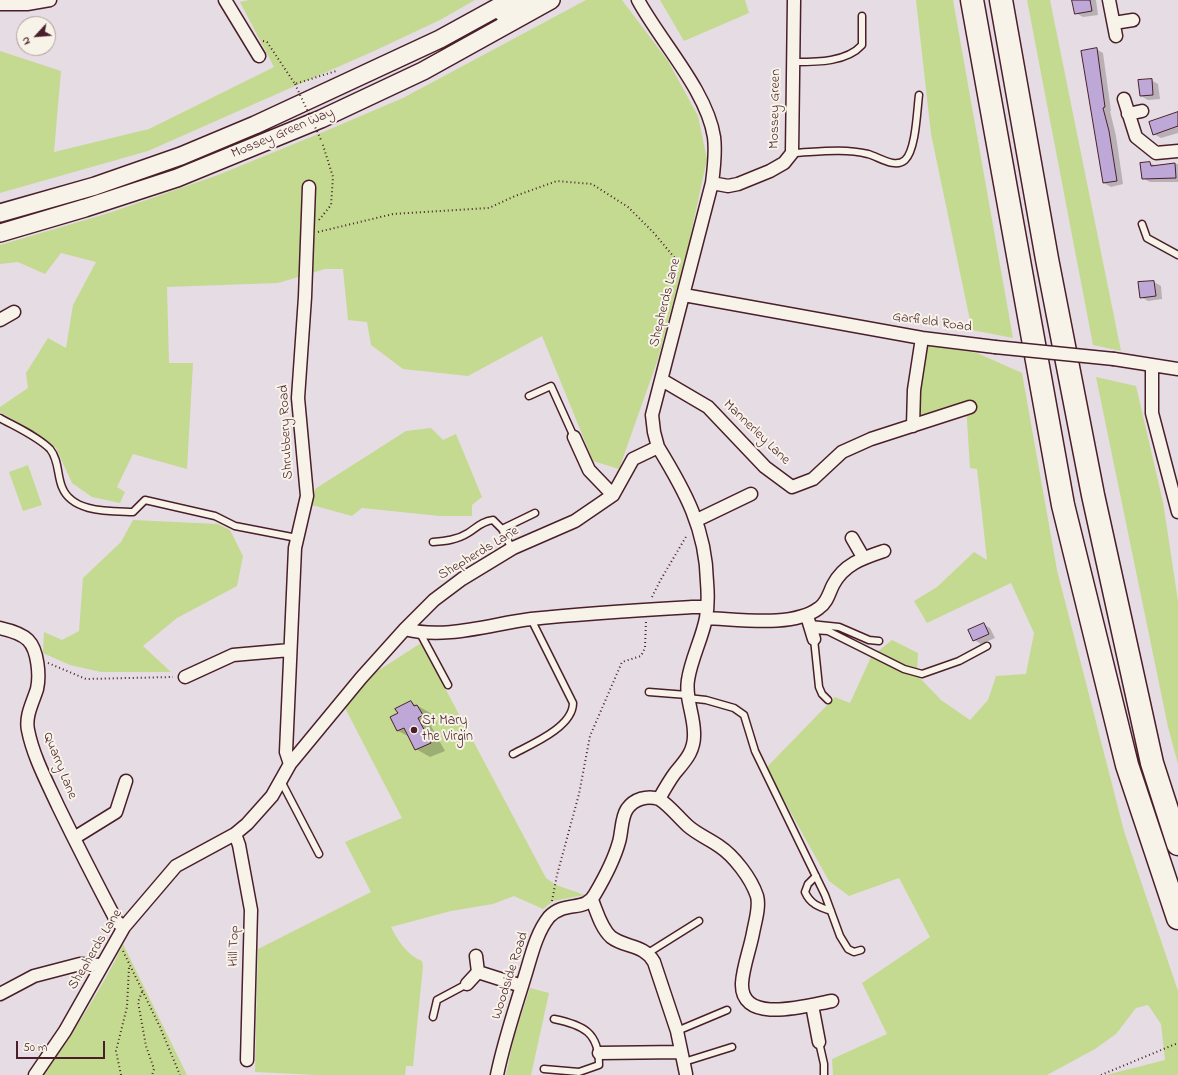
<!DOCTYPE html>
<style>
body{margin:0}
#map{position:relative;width:1178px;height:1075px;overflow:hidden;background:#e6dce3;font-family:"Indie Flower",sans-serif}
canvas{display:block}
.north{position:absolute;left:16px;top:16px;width:40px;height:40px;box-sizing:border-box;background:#f7f3e8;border:1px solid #b29e9c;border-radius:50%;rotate:244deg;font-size:11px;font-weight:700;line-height:16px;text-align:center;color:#4a1f2b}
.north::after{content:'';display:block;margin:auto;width:14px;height:18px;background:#4a1f2b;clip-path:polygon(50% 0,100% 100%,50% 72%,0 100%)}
.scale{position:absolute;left:16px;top:1041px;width:89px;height:18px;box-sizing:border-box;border:2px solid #4a1f2b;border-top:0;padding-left:5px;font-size:12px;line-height:14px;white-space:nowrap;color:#4a1f2b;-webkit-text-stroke:3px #f7f3e8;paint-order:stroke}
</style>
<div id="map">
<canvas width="1178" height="1075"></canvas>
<div class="north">N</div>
<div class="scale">50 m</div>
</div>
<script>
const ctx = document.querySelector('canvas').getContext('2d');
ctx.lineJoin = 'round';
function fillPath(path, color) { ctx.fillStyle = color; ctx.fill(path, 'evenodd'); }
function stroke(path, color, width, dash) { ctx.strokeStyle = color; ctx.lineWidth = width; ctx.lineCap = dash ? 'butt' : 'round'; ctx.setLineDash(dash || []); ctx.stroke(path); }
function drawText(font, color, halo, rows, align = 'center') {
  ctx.font = font + ' "Indie Flower",sans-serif'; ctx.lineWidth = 4; ctx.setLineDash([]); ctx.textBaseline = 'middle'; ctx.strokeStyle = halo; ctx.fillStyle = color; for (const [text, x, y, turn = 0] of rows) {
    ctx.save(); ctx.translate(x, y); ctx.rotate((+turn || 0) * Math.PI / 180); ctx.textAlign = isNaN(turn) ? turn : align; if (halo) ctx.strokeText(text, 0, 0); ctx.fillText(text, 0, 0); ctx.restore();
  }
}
fillPath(new Path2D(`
 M249 0H475L440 20 374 51 148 151 0 193V51L61 71 54 152 149 129 274 67 240 2Z
 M586 0H622L668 61 698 116 707 159 689 243 658 359 619 469 593 461 542 336 468 376 403 369 371 345 367 322 348 320 343 269H325L278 283 167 287 169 363H193L187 469 133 454 117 487 125 492 120 503 92 497 72 483 56 448 30 429 0 412V407L28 388 26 373 48 338 66 348 73 305 96 262 61 253 45 274 18 262 0 264V245L109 213 218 175 328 130 403 98Z
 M660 0H745L749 13 684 41Z
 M916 0H953L1013 338 972 330 931 134Z
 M1027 0H1050L1121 351 1093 345Z
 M927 345 977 353 1022 373 1057 570 1124 831 1178 991V1075H1106L1165 1060 1161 1024 1148 1005 1136 1008 1116 1034 1095 1049 1047 1075H833L832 1059 887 1034 862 983 930 937 899 878 849 896 829 881 766 768 835 697 850 703 871 657 892 640 918 653 917 675 941 700 970 720 988 700 996 676 1026 674 1034 633 1011 583 927 623 914 601 937 587 974 552 987 560 977 469 970 468 966 404 922 418 918 413V385Z
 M1096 377 1136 386 1163 502 1178 601V764L1168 727Z
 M431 428 443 440 456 434 482 497 472 505V516H440L362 508 352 516 312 505 315 489 406 431Z
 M28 465 42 505 23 511 9 472Z
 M133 520 218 524 230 530 243 556 237 586 177 618 143 646 171 672H101L70 665 43 653 44 632 62 640 79 631 83 578 121 542Z
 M421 643 546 878 556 885 585 895 553 901 543 909 514 896 493 904 451 911 391 927C398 941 407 955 422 961L423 966 413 1066H406L405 1075H316L255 1072 258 949 371 892 345 842 402 818 345 708 376 672Z
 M123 944 187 1075H43C72 1033 102 990 123 944Z
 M530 988 549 993 531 1075H506L514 1037Z`), '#c4da90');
fillPath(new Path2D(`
 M1073 0H1096L1098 15 1083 17 1076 13Z
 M1096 49 1103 53 1111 111H1110L1116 136 1123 184 1111 187 1104 183Z
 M1151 80 1158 84 1160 99 1148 100 1141 96Z
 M1178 114V133L1161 138 1154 134Z
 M1150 163 1156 166 1178 164V182H1150L1143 178Z
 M1154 282 1161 286 1162 299 1148 301 1141 297Z
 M983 624 990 628 995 638 981 644 974 640Z
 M411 702 432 714 437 724 431 726 445 751 430 757 416 749 410 737 398 731 399 714Z`), '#0003');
const building = new Path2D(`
 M1072 0H1090L1092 11 1075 14Z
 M1097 48 1105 107 1103 108 1109 131 1117 181 1103 183 1081 51Z
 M1152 79 1153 95 1140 96 1138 80Z
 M1178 112V126L1153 135 1149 122Z
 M1150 162 1151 166 1175 163 1176 178 1142 179 1140 163Z
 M1154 281 1156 296 1140 298 1138 282Z
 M984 623 989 634 973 641 968 630Z
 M411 701 414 706 417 705 423 715 418 718 431 743 415 750 404 728 397 731 390 717 398 713 395 709Z`);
fillPath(building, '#bea8d7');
stroke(building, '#4a1f2b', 1);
const service = new Path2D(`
 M792 62C814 62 846 63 862 45V16
 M792 153C817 152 843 148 868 154 879 157 895 169 905 160 916 150 917 110 919 95
 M1142 224 1147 238 1178 255
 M529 396 551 386 574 437
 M0 418C16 427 37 436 50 449 59 460 57 475 62 487 72 513 110 511 133 512L145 500 215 516 235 526 297 538
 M502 529 535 513
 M433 542C445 541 457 540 468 533 476 528 482 521 493 520L502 529 512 549
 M810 624 839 627 869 640 879 641
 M812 630 828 631 904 669 922 674 959 661 987 646
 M420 633 448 685
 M814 639 819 687 822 694 828 700
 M649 692 687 695
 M688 698 706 700 734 708 744 715 755 751 825 895 840 936 848 949 854 952 861 950
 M513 754C532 744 573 727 573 703L531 619
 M281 781 319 854
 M816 876 808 884 805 892C810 904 819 907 831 911
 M648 953 699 921
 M433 1017 437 1000 467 984
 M677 1031 727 1010
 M819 1042 824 1064V1075
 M684 1062 732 1047
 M544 1069 579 1072 599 1065C599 1032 583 1025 554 1019`);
const minor = new Path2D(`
 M225 0 259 56
 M1109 0 1116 36
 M0 4H27L50 0
 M1114 23 1133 20
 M1124 99 1136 137 1156 153 1178 151
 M1128 114 1142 111
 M712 183 728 186 738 184 770 171 784 163 792 153 794 0
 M684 295 922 338 995 347
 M0 320 14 312
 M1114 359 1178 369
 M1152 365V413L1178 512
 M662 380 708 407 765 467 792 487 813 479 842 452 871 439 970 407
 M913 426 914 390 922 338
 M574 437 589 470 613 495
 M697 520 751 494
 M852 538 863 557
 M807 616 814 639
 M706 618C738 619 793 628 819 608 827 603 829 593 833 585 844 564 863 558 884 551
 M0 628C9 630 21 633 28 640 38 650 40 676 37 689 33 702 25 716 28 730 33 756 47 782 58 806 77 845 97 884 117 922L124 927
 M405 629C445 640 491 624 531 619 585 613 639 610 692 607H707
 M185 677 233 655 290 650
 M290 764 286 752 295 548 307 496 298 398 305 297 309 187
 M659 799C670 806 678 817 688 826 697 834 709 839 719 846 734 856 751 878 757 896 760 907 755 922 753 933 750 949 743 967 742 983 740 1026 809 1005 832 1001
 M235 834 239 845 251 910 247 1060
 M74 838 116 812 126 781
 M592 900C597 912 601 928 611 937 625 948 644 944 654 962L677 1031 686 1074
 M478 972 522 986
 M467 984 478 972 476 956
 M0 994 34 976 80 964 102 965
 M812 1005 819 1042
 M599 1053 681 1052
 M35 1075 65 1031 124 927 176 866 235 834 247 824 272 796 290 764 361 678 405 629 434 600 462 579 513 548 575 521 613 495 633 459 658 447 654 432 652 415 712 183C714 168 716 152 714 137 707 91 660 41 638 0
 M497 1075C504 1041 515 1009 525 976 531 957 536 933 549 917 565 900 585 913 595 894 605 877 614 860 619 842 622 832 621 818 627 809 634 799 647 795 659 799 664 790 669 781 675 773 685 761 695 751 694 733 694 715 685 698 688 680 691 659 702 639 706 618 708 607 708 594 707 582 706 529 685 491 658 447`);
const secondary = new Path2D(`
 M503 13 526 0
 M0 213 95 186 181 156 255 125 440 39 511 0
 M0 233 85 208 177 178 321 119 423 71 551 0`);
const motorway = new Path2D(`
 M972 0 1063 505 1127 765 1178 918
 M1001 0 1047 259 1093 495 1152 763 1178 844`);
stroke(service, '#4a1f2b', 9);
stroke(minor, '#4a1f2b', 15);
stroke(secondary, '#4a1f2b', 20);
stroke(motorway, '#4a1f2b', 25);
stroke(new Path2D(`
 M263 41 267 42 295 84 336 71
 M319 220 331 205 333 177 322 142
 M318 232 393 214 489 208 515 196 557 181 592 184 628 207 653 232 679 263
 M652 597 660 581 687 535
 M48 663 86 679 173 677
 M552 901 557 875 579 794 590 736 622 662 641 656 645 648 646 621
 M123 951 160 1027 180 1075
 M142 992 138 1002 146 1046 154 1069 152 1075
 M121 1075 116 1051 127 1007 129 967
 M1101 1075 1178 1043`), '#4a1f2b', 2, [1, 3]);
stroke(service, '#f7f3e8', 6);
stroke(minor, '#f7f3e8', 12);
stroke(secondary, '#f7f3e8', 17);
stroke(motorway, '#f7f3e8', 22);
const minorBridge = new Path2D(`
 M995 347 1114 359`);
stroke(minorBridge, '#4a1f2b', 15, []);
stroke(new Path2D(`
 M295 84 322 142`), '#4a1f2b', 2, [1, 3]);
stroke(minorBridge, '#f7f3e8', 12);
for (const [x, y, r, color] of [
 [414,730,4,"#4a1f2b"]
]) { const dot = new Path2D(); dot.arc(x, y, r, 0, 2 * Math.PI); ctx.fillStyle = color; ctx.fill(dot); stroke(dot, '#f7f3e8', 1.5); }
drawText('14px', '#4a1f2b', '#f7f3e8', [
 ["Mossey Green",776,109,-89],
 ["Mossey Green Way",283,134,-23],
 ["Shepherds Lane",666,303,-76],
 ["Garfield Road",932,323,8],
 ["Shrubbery Road",287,432,-93],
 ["Mannerley Lane",756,433,44],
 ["Shepherds Lane",479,554,-31],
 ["Quarry Lane",59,766,68],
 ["Hill Top",235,946,-89],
 ["Shepherds Lane",96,950,-59],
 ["Woodside Road",511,976,-72]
]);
drawText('14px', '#4a1f2b', '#f7f3e8', [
 ["St Mary",422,722],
 ["the Virgin",422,738]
], 'left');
</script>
